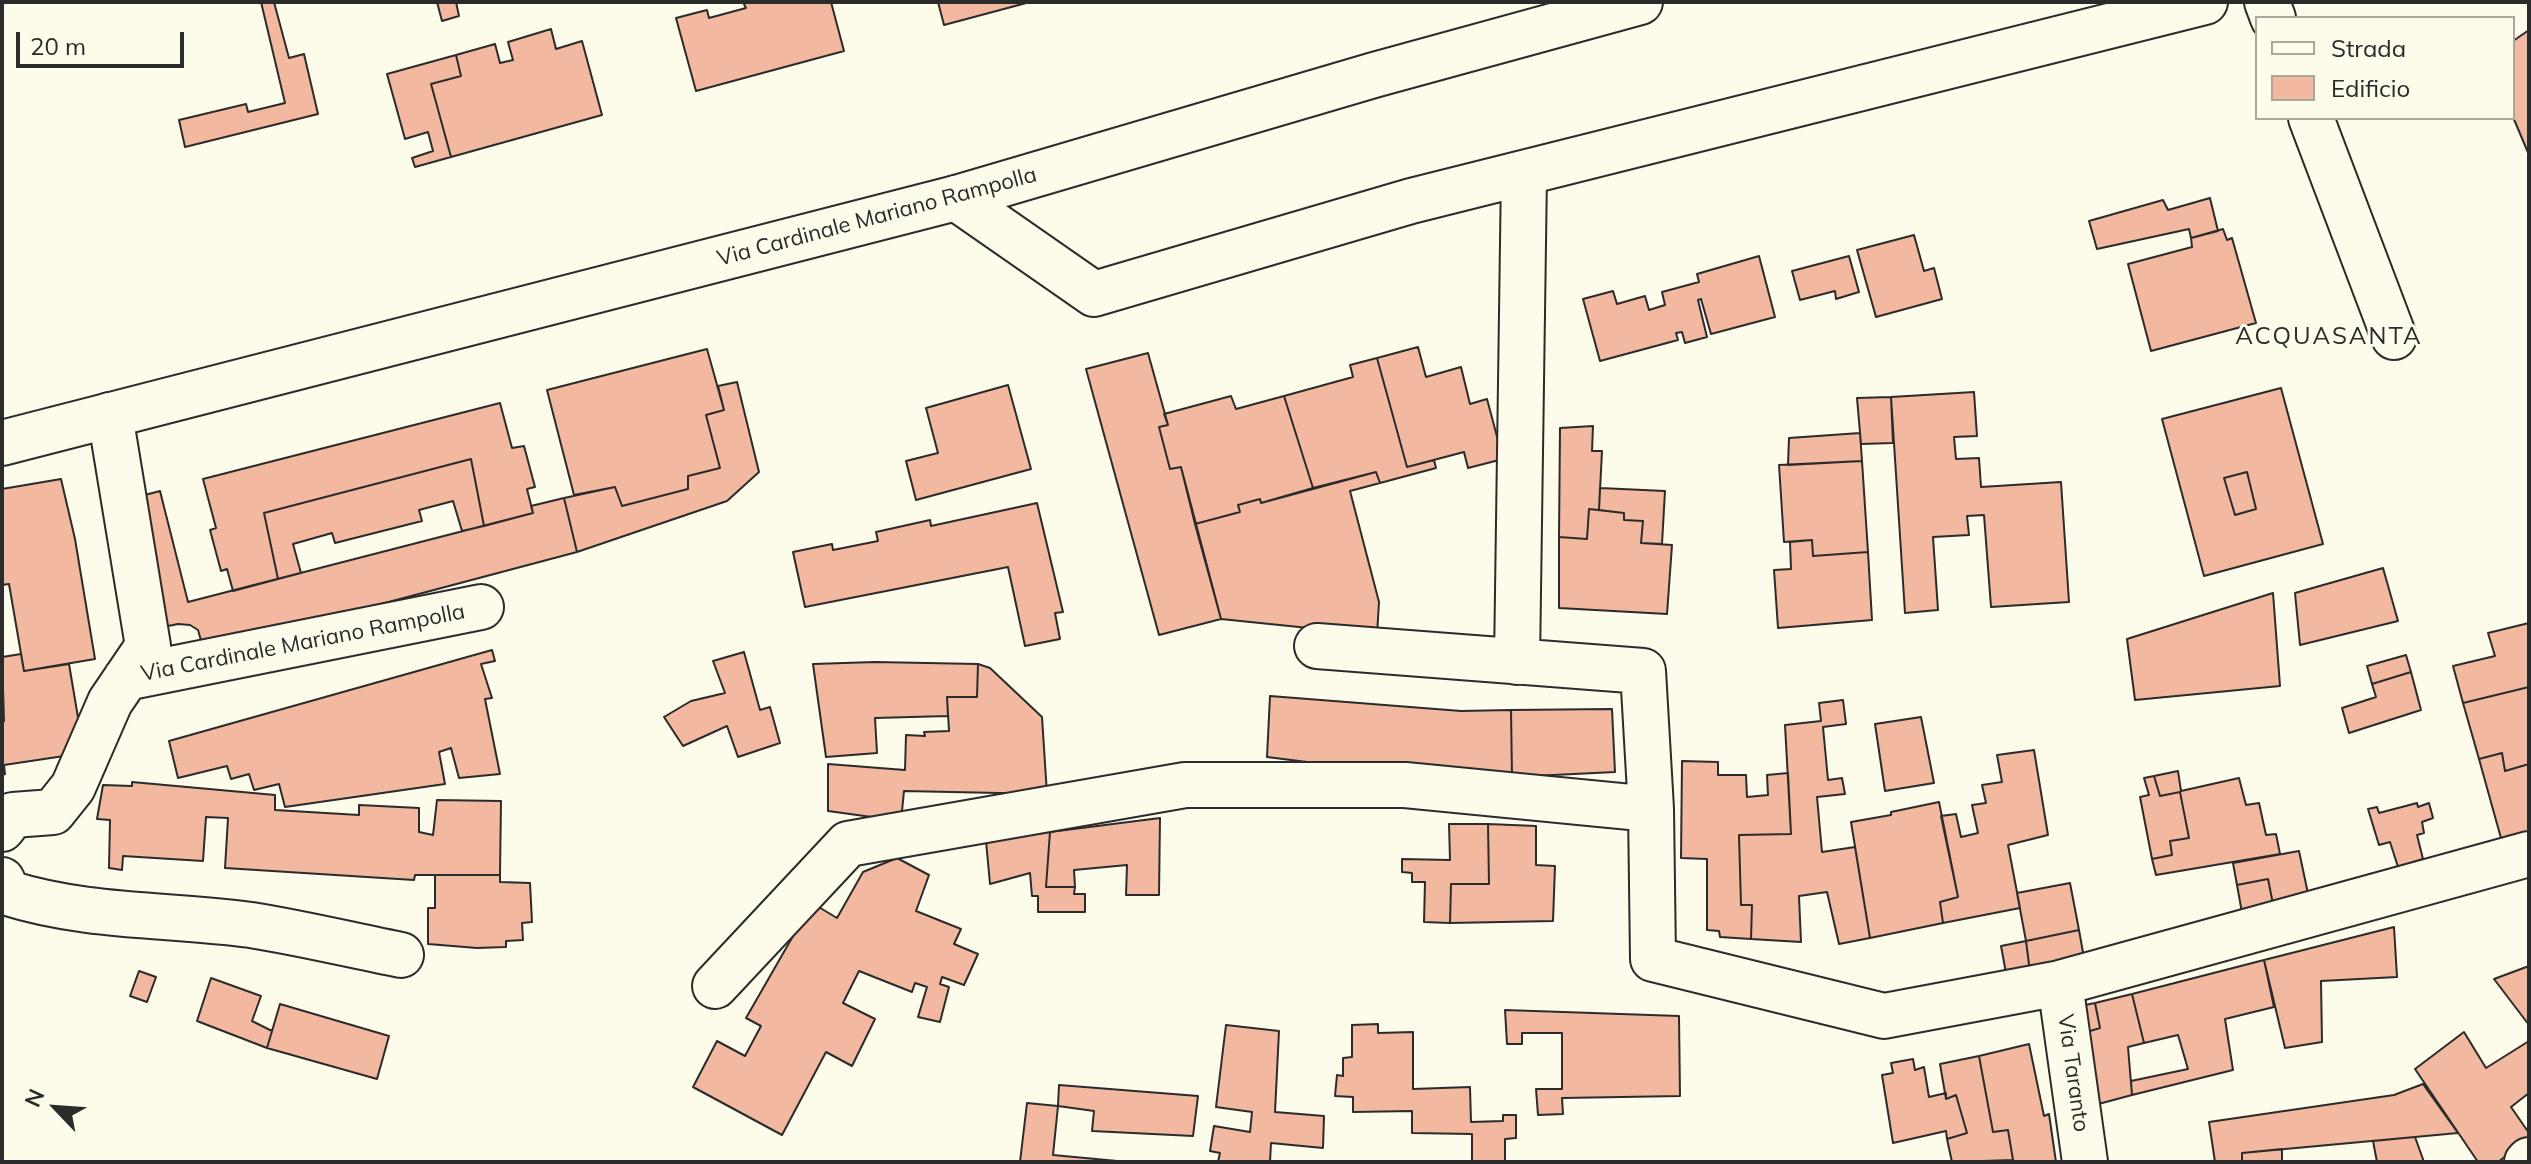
<!DOCTYPE html>
<style>
body{margin:0}
#map{position:relative;width:2531px;height:1164px;overflow:hidden;background:#fdfbea;font-family:Mulish,sans-serif}
canvas{display:block}
.frame{position:absolute;inset:0;border:4px solid #2b2b2b;pointer-events:none}
.legend{position:absolute;left:2255px;top:16px;width:260px;height:104px;box-sizing:border-box;background:#fdfbea;border:2px solid #a9a89e;margin:0;padding:10px 14px;list-style:none;font-size:24px;color:#2b2b2b}
.legend li{display:flex;align-items:center;gap:16px;height:40px}
.legend b{width:40px;border:2px solid #a9a89e}
.north{position:absolute;left:16px;top:1068px;width:80px;height:80px;-webkit-text-stroke:6px #fdfbea;paint-order:stroke;rotate:295deg;font-size:22px;font-weight:700;line-height:32px;text-align:center;color:#2b2b2b}
.north::after{content:'';display:block;margin:auto;width:28px;height:36px;background:#2b2b2b;clip-path:polygon(50% 0,100% 100%,50% 72%,0 100%)}
.scale{position:absolute;left:16px;top:32px;width:168px;height:36px;box-sizing:border-box;border:4px solid #2b2b2b;border-top:0;padding-left:10px;font-size:24px;line-height:28px;white-space:nowrap;color:#2b2b2b;-webkit-text-stroke:6px #fdfbea;paint-order:stroke}
</style>
<div id="map">
<canvas width="2531" height="1164"></canvas>
<div class="frame"></div>
<ul class="legend">
<li><b style="height:10px;background:#fdfbea"></b>Strada</li>
<li><b style="height:22px;background:#f2b8a0"></b>Edificio</li>
</ul>
<div class="north">N</div>
<div class="scale">20 m</div>
</div>
<script>
const ctx = document.querySelector('canvas').getContext('2d');
ctx.lineJoin = 'round';
function fillPath(path, color) { ctx.fillStyle = color; ctx.fill(path, 'evenodd'); }
function stroke(path, color, width, dash) { ctx.strokeStyle = color; ctx.lineWidth = width; ctx.lineCap = dash ? 'butt' : 'round'; ctx.setLineDash(dash || []); ctx.stroke(path); }
function drawText(font, color, halo, rows, align = 'center') {
  ctx.font = font + ' Mulish,sans-serif'; ctx.lineWidth = 6; ctx.setLineDash([]); ctx.textBaseline = 'middle'; ctx.strokeStyle = halo; ctx.fillStyle = color; for (const [text, x, y, turn = 0] of rows) {
    ctx.save(); ctx.translate(x, y); ctx.rotate((+turn || 0) * Math.PI / 180); ctx.textAlign = isNaN(turn) ? turn : align; if (halo) ctx.strokeText(text, 0, 0); ctx.fillText(text, 0, 0); ctx.restore();
  }
}
const building = new Path2D(`
 M261 2H274L289 58 304 54 318 114 185 147 179 120 246 104 248 112 285 103Z
 M437 2H456L459 16 442 21Z
 M743 2H831L844 51 696 91 676 18 707 10 709 18 746 8Z
 M938 2H1030L944 25Z
 M551 29 556 49 582 41 602 115 451 157 431 84 461 76 456 55 495 44 500 63 513 60 508 42Z
 M2529 30V155L2513 117V41Z
 M456 55 461 76 431 84 451 157 415 167 412 158 433 151 428 132 405 139 387 74Z
 M2210 198 2218 231 2191 238 2189 229 2097 249 2089 221 2163 200 2168 210Z
 M2223 229 2227 240 2232 238 2256 323 2151 351 2128 264 2192 247 2191 238Z
 M1914 235 1924 271 1934 268 1942 299 1876 317 1857 250Z
 M1759 256 1775 317 1711 334 1701 299 1698 300 1707 337 1685 343 1682 332 1676 333 1678 340 1600 361 1583 299 1613 291 1617 304 1645 296 1649 310 1665 305 1662 292 1699 282 1697 274Z
 M1849 256 1859 292 1836 299 1835 291 1800 300 1792 271Z
 M1418 347 1426 377 1461 367 1470 404 1487 399 1503 459 1468 468 1464 452 1407 467 1377 358Z
 M707 349 724 410 706 415 720 468 688 476V489L622 506 615 487 574 495 547 390Z
 M1148 353 1168 425 1159 427 1170 469 1181 467 1221 619 1159 635 1086 369Z
 M1377 358 1407 467 1434 460 1436 468 1380 483 1376 472 1313 488 1284 396 1353 377 1350 365Z
 M737 382 759 472 727 501 577 552 564 498 615 487 622 506 688 489V476L720 468 706 415 724 410 718 386Z
 M1008 385 1031 469 916 500 906 461 938 453 926 408Z
 M2281 388 2323 544 2204 576 2162 419ZM2247 472 2256 509 2235 515 2224 478Z
 M1974 392 1977 436 1954 437 1956 459 1979 458 1981 487 2061 482 2069 602 1991 607 1984 515 1967 516 1969 535 1933 537 1938 610 1905 613 1891 397Z
 M1231 396 1236 409 1284 396 1313 488 1261 503 1260 499 1238 505 1240 512 1195 524 1181 467 1170 469 1159 427 1168 425 1164 414Z
 M1891 397 1893 443 1861 444 1857 398Z
 M500 403 512 448 524 446 535 487 527 489 533 513 484 526 471 459 264 513 278 579 233 591 227 569 221 571 210 530 216 528 203 479Z
 M1593 426 1592 451H1602L1599 510 1589 509 1587 539 1559 537 1560 428Z
 M1860 433 1862 461 1788 465 1789 438Z
 M471 459 484 526 462 531 453 501 419 510 422 521 335 543 332 533 293 544 301 573 278 579 264 513Z
 M1862 461 1868 552 1813 556 1812 540 1784 542 1779 465Z
 M1376 472 1380 483 1350 491 1379 602 1377 635 1221 619 1195 524 1240 512 1238 505 1260 499 1261 503Z
 M2247 472 2256 509 2235 515 2224 478Z
 M61 479 75 539 95 659 24 671 9 584 2 585V489Z
 M1600 488 1665 491 1662 544 1641 543 1643 521 1624 520V513L1599 510Z
 M160 491 188 602 533 513 531 506 564 498 577 552 204 651 198 630 190 625 178 624 163 627 141 496Z
 M1037 503 1063 612 1055 613 1060 639 1025 646 1008 567 805 607 793 552 832 544 833 550 878 541 876 532 930 520 931 526Z
 M1589 509 1624 513V520L1643 521 1641 543 1672 545 1667 614 1559 608V537L1587 539Z
 M1812 540 1813 556 1868 552 1872 620 1778 628 1774 570 1791 569 1790 542Z
 M2383 568 2398 621 2300 645 2295 593Z
 M2273 593 2280 686 2135 700 2127 639Z
 M2529 623V687L2463 703 2453 666 2495 656 2488 633Z
 M492 650 495 661 481 664 492 698 485 699 500 774 459 778 451 748 439 752 445 784 285 807 279 784 254 790 249 774 231 779 227 766 178 778 169 741Z
 M744 652 760 710 770 707 780 743 738 757 727 726 683 746 664 717 691 701 725 693 713 661Z
 M21 654 24 671 69 664 84 753 4 765 5 774 2 775V722L4 721 2 657Z
 M2406 655 2411 672 2372 684 2367 666Z
 M875 662 978 664 977 697H947L948 716 875 718 877 753 826 757 813 664Z
 M978 664 990 668 1042 717 1047 794 904 791 901 821 828 811V764L905 770 906 735 925 736 924 732 949 731 947 697H977Z
 M2411 672 2421 710 2349 733 2342 708 2376 697 2372 684Z
 M2529 687V764L2505 771 2502 753 2479 759 2463 703Z
 M1270 696 1461 711 1511 710 1512 777 1435 778 1267 757Z
 M1843 700 1846 724 1823 727 1828 780 1842 778 1845 794 1817 797 1822 852 1855 847 1870 938 1839 944 1827 892 1799 896 1801 942 1751 939 1752 905H1741L1739 835 1791 834 1785 725 1821 721 1819 703Z
 M1612 709 1615 772 1512 777 1511 710Z
 M1921 717 1934 783 1885 791 1875 724Z
 M2034 750 2048 835 2008 845 2020 908 1943 923 1940 902 1958 897 1941 816 1956 814 1961 837 1978 833 1972 805 1986 803 1982 785 2002 782 1997 755Z
 M2502 753 2505 771 2529 764V843L2504 849 2479 759Z
 M1682 761 1718 762V775H1746L1747 797 1768 795 1767 775 1788 773 1791 834 1739 835 1741 905H1752L1751 939 1720 937 1719 931 1707 930V859L1681 858Z
 M2178 771 2181 791 2239 778 2246 805 2259 803 2266 835 2276 834 2280 854 2156 875 2152 859 2172 855 2170 841 2189 838 2180 792 2160 796 2154 776Z
 M2154 776 2160 796 2180 792 2189 838 2170 841 2172 855 2152 859 2140 797 2149 795 2144 778Z
 M132 782 275 795V810L359 815V805L419 808V832L433 835 437 800 501 801 500 875H415L414 880 225 868 228 818 206 817 203 861 123 856 122 870 109 868 110 820 97 819 103 785 132 786Z
 M1939 802 1958 897 1940 902 1943 923 1870 938 1851 822 1891 815V812Z
 M2417 803 2418 807 2429 803 2433 818 2422 822 2424 833 2417 835 2423 859 2398 867 2390 842 2379 845 2368 809 2377 807 2379 813Z
 M1160 818 1159 895H1126L1127 865 1074 870 1075 887H1046L1050 832Z
 M1449 824H1488L1489 884H1451L1450 923 1424 922 1425 882H1412V873L1402 872V859L1450 860Z
 M1488 824 1536 826V865L1555 866 1553 921 1450 923 1451 884H1489Z
 M1050 832 1046 887H1075L1074 894H1085V912H1038V896H1032L1030 873 990 884 986 841Z
 M2299 851 2310 903 2275 914 2268 879 2237 885 2233 863Z
 M897 858 929 875 916 911 961 929 954 944 978 954 964 985 942 977 940 984 949 987 940 1022 918 1017 927 987 915 983 912 992 859 971 843 1003 875 1019 852 1066 826 1052 782 1135 693 1087 717 1041 745 1056 761 1026 746 1018 812 903 837 918 863 872Z
 M435 875H500V882L530 883 532 922 522 923 523 940 506 941V947L477 948 428 944V908H435Z
 M2268 879 2275 914 2244 924 2237 885Z
 M2070 883 2079 930 2026 941 2017 893Z
 M2394 927 2397 977 2321 981 2322 1042 2285 1048 2264 960Z
 M2079 930 2087 975 2031 980 2026 941Z
 M2026 941 2031 980 2008 984 2001 946Z
 M2264 960 2274 1007 2225 1019 2233 1070 2132 1095 2131 1081 2188 1069 2178 1035 2144 1043 2132 994Z
 M2529 966V1025L2494 979Z
 M139 971 156 977 147 1002 130 996Z
 M211 978 261 996 252 1021 272 1031 267 1048 197 1021Z
 M2132 994 2144 1043 2128 1047 2132 1095 2091 1106 2080 1034 2100 1028 2095 1003Z
 M2095 1003 2100 1028 2080 1034 2075 1007Z
 M280 1004 389 1036 377 1079 267 1048Z
 M1505 1010 1679 1016 1680 1096 1562 1098 1563 1114 1538 1115 1536 1089H1562V1033H1522V1044H1507Z
 M1378 1024V1033L1413 1032V1089L1470 1087 1471 1122 1503 1121V1115H1516V1138L1505 1139V1162H1472V1134L1412 1133V1111L1353 1112V1097L1335 1096 1337 1075 1343 1076V1058L1352 1057V1025Z
 M1226 1025 1279 1031 1275 1112 1324 1116 1323 1148 1271 1143 1270 1162H1218L1220 1153 1210 1151 1214 1126 1250 1132 1252 1112 1216 1107Z
 M2464 1032 2486 1068 2529 1041V1093L2511 1107 2529 1133V1138L2498 1162H2478L2415 1069Z
 M2029 1044 2044 1116 2049 1114 2056 1162H2003L2013 1160 2008 1130 1993 1132 1979 1056Z
 M1979 1056 1993 1132 2008 1130 2013 1160 1952 1162 1947 1139 1967 1133 1956 1095 1946 1099 1940 1064Z
 M1913 1059 1915 1070 1924 1067 1929 1097 1946 1093V1099L1956 1095 1967 1133 1947 1139 1946 1131 1893 1143 1882 1075 1893 1073 1891 1063Z
 M2423 1084 2458 1133 2242 1153V1162H2215L2209 1122 2394 1095Z
 M1059 1085 1198 1096 1193 1136 1092 1131 1094 1111 1058 1106Z
 M1027 1103 1058 1106 1053 1155 1128 1162H1020Z
 M2415 1137 2424 1162H2377L2373 1141Z
 M2282 1149V1162H2242V1153Z`);
fillPath(building, '#f2b8a0');
stroke(building, '#2b2b2b', 2);
const minor = new Path2D(`
 M2267 2 2273 18
 M2311 118 2394 337
 M956 198 1094 294 1411 201 2205 2
 M1317 646 1643 671 1651 809 1653 959 1884 1016 2060 983 2529 854
 M1517 662 1524 173
 M126 678 481 607
 M2 829 13 815 53 812 73 787 110 702 148 646 110 415
 M2 880 8 893C87 918 170 914 251 925 301 933 351 945 401 955
 M2060 983 2085 1162
 M715 986 848 844 1185 785H1405L1651 809
 M2527 1162 2529 1160`);
const tertiary = new Path2D(`
 M2 443 956 198 1374 75 1640 2`);
stroke(minor, '#2b2b2b', 48);
stroke(tertiary, '#2b2b2b', 48);
stroke(minor, '#fdfbea', 44);
stroke(tertiary, '#fdfbea', 44);
drawText('22px', '#2b2b2b', '#fdfbea', [
 ["Via Cardinale Mariano Rampolla",877,217,-15],
 ["Via Cardinale Mariano Rampolla",303,643,-11],
 ["Via Taranto",2073,1073,82]
]);
ctx.letterSpacing = '2px';
drawText('24px', '#2b2b2b', '#fdfbea', [
 ["ACQUASANTA",2329,337]
]);
ctx.letterSpacing = '0px';
</script>
